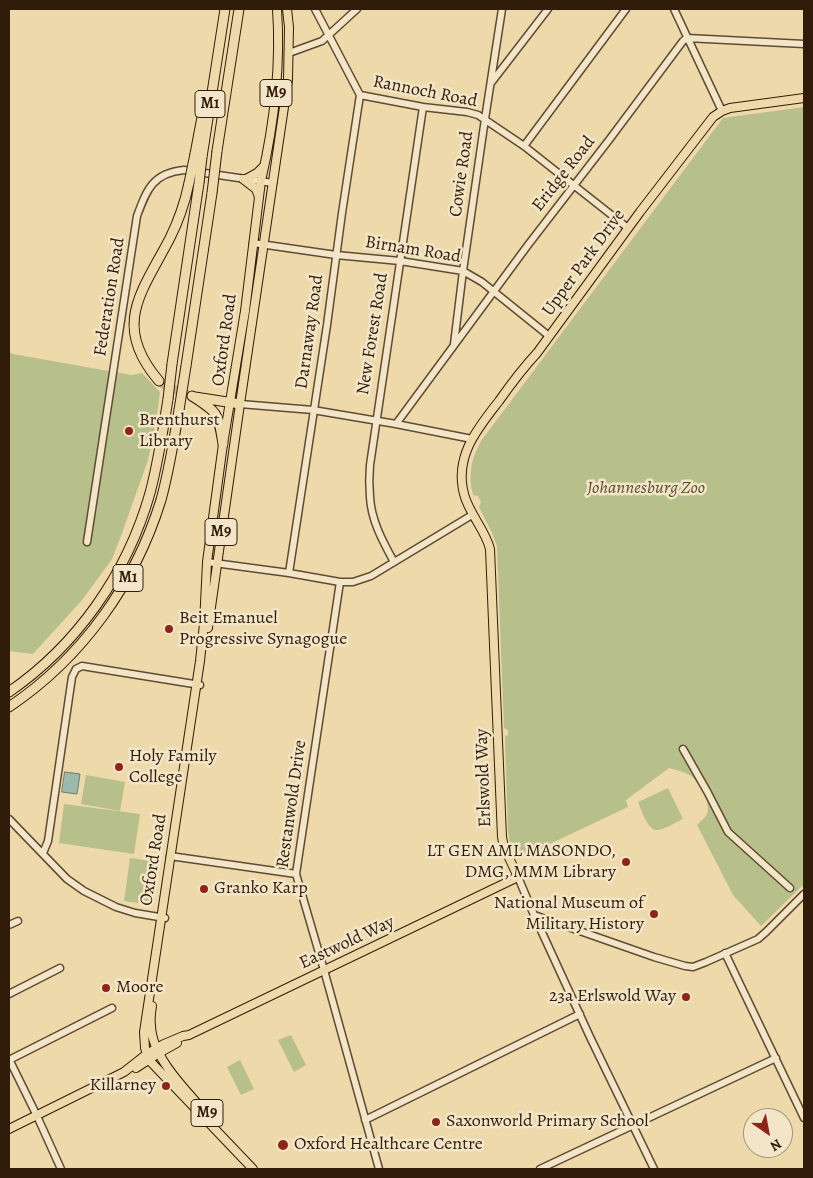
<!DOCTYPE html>
<style>
body{margin:0}
#map{position:relative;width:813px;height:1178px;overflow:hidden;background:#edd9aa;font-family:Alegreya,serif}
canvas{display:block}
.frame{position:absolute;inset:0;border:10px solid #311c0a;pointer-events:none}
.north{position:absolute;left:743px;top:1108px;width:50px;height:50px;box-sizing:border-box;background:#f3e6c8;border:1px solid #a5957c;border-radius:50%;rotate:147deg;font-size:14px;font-weight:700;line-height:20px;text-align:center;color:#311c0a}
.north::after{content:'';display:block;margin:auto;width:18px;height:22px;background:#8f2418;clip-path:polygon(50% 0,100% 100%,50% 72%,0 100%)}
</style>
<div id="map">
<canvas width="813" height="1178"></canvas>
<div class="frame"></div>
<div class="north">N</div>
</div>
<script>
const ctx = document.querySelector('canvas').getContext('2d');
ctx.lineJoin = 'round';
function fillPath(path, color) { ctx.fillStyle = color; ctx.fill(path, 'evenodd'); }
function stroke(path, color, width, dash) { ctx.strokeStyle = color; ctx.lineWidth = width; ctx.lineCap = dash ? 'butt' : 'round'; ctx.setLineDash(dash || []); ctx.stroke(path); }
function drawText(font, color, halo, rows, align = 'center') {
  ctx.font = font + ' Alegreya,serif'; ctx.lineWidth = 5; ctx.setLineDash([]); ctx.textBaseline = 'middle'; ctx.strokeStyle = halo; ctx.fillStyle = color; for (const [text, x, y, turn = 0] of rows) {
    ctx.save(); ctx.translate(x, y); ctx.rotate((+turn || 0) * Math.PI / 180); ctx.textAlign = isNaN(turn) ? turn : align; if (halo) ctx.strokeText(text, 0, 0); ctx.fillText(text, 0, 0); ctx.restore();
  }
}
fillPath(new Path2D(`
 M804 107V884L761 926 733 895 697 825C700 822 705 818 707 814 712 805 699 782 691 776 685 772 676 770 669 768L626 800 628 807 518 859 510 843 508 833 505 736 508 735V730L504 728 497 546 492 533 479 507 481 502 478 496 473 495C468 475 471 459 481 441L723 118Z
 M9 352 13 354 131 375 142 373 160 392 156 422 148 460 121 536 112 559 83 599 33 654 9 651Z
 M86 775 125 782 120 811 81 804Z
 M668 788 683 819C676 822 664 830 657 830 648 831 641 809 638 802Z
 M64 804 140 814 134 854 59 843Z
 M130 858 158 862 151 905 124 901Z
 M291 1035 306 1065 294 1072 278 1040Z
 M240 1060 254 1089 241 1095 227 1067Z`), '#b7bf8a');
const water = new Path2D(`
 M65 772 80 774 77 794 62 792Z`);
fillPath(water, '#99baad');
stroke(water, '#6f7b6c', 1);
stroke(new Path2D(`
 M159 381 168 387 188 395`), '#c7b38a', 9, [9, 4.5]);
const minor = new Path2D(`
 M315 9 360 95
 M674 9 722 111
 M289 53 322 41 357 9
 M491 83 548 9
 M360 95 423 107 467 112 478 115 524 146 628 228
 M524 146 626 9
 M253 243 336 255 400 261 463 271 482 282 549 336
 M454 344 463 271 485 119 502 9
 M240 404 313 410 396 424 472 439
 M396 424 528 245 609 140 683 41 687 38 804 44
 M87 542 137 216C147 189 153 173 184 170L273 183
 M207 562 289 573 340 582H353L371 576 472 515
 M394 562C383 542 371 520 370 497 369 486 369 476 370 465L423 107
 M289 573 327 325 342 213 360 95
 M340 582 296 874 324 970 379 1169
 M683 749 708 793 728 832 790 888
 M9 819 67 879 84 891 116 907 135 913 165 918
 M43 853 48 841 72 677 76 669 82 666 200 685
 M170 856 296 874
 M518 877 534 915 654 957 685 966 693 967 706 962 758 939 766 932 804 894
 M534 915 590 1037 654 1169
 M9 925 18 921
 M725 953 804 1118
 M9 994 60 968
 M9 1059 37 1116 61 1169
 M9 1060 112 1008
 M365 1120 580 1014
 M540 1169 776 1058`);
const major = new Path2D(`
 M243 179 256 189 259 197
 M246 179 257 173 264 166
 M208 628 240 404 288 80 289 27 287 9
 M152 1006C151 1012 150 1019 151 1026 152 1057 185 1089 205 1112
 M136 1068 159 1053 177 1043
 M9 1129 124 1072 147 1054 164 1044 183 1036 189 1035 518 877 504 847 502 837 490 549C485 529 469 514 464 494 454 456 478 428 499 401 511 384 523 368 537 353L640 212 713 117 722 111 730 108 804 98
 M253 1169 149 1060 145 1048 144 1032 200 661 204 624 207 562 223 444 245 311 261 181C274 125 281 66 277 9`);
const highway = new Path2D(`
 M217 151 239 9
 M195 154 205 101
 M202 157 225 9
 M172 364 199 183
 M186 366 212 193
 M159 381C111 325 142 292 170 238 179 220 185 202 189 183
 M192 396C219 413 218 413 223 444
 M195 397 240 404
 M9 692C77 645 127 574 150 493 158 463 163 431 168 399
 M9 707C82 658 135 584 161 500 169 471 174 440 179 410`);
stroke(minor, '#604b32', 9);
stroke(major, '#311c0a', 10);
stroke(highway, '#311c0a', 11);
stroke(minor, '#f3e6c8', 6);
stroke(major, '#edd9aa', 8);
stroke(highway, '#edd9aa', 9);
const highwayBridge = new Path2D(`
 M189 183 195 154
 M199 183 202 157
 M212 193 217 151
 M168 399 172 364
 M179 410 186 366`);
stroke(highwayBridge, '#311c0a', 11, []);
stroke(highwayBridge, '#edd9aa', 9);
for (const [x, y, r, color] of [
 [129,431,5,"#8f2418"],
 [169,629,5,"#8f2418"],
 [119,767,5,"#8f2418"],
 [626,862,5,"#8f2418"],
 [204,889,5,"#8f2418"],
 [654,914,5,"#8f2418"],
 [106,988,5,"#8f2418"],
 [686,997,5,"#8f2418"],
 [166,1086,5,"#8f2418"],
 [436,1122,5,"#8f2418"],
 [283,1145,6,"#8f2418"]
]) { const dot = new Path2D(); dot.arc(x, y, r, 0, 2 * Math.PI); ctx.fillStyle = color; ctx.fill(dot); stroke(dot, '#f3e6c8', 2); }
for (const [x, y, w] of [
 [276,93,32],
 [210,104,30],
 [221,532,32],
 [128,578,30],
 [207,1113,32]
]) { const box = new Path2D(); box.roundRect(x - w / 2, y - 13.5, w, 27, 4); ctx.fillStyle = '#f3e6c8'; ctx.fill(box); stroke(box, '#311c0a', 1); }
drawText('bold 16px', '#311c0a', null, [
 ["M9",276,93],
 ["M1",210,104],
 ["M9",221,532],
 ["M1",128,578],
 ["M9",207,1113]
]);
drawText('18px', '#311c0a', '#f3e6c8', [
 ["Rannoch Road",425,92,11],
 ["Cowie Road",462,174,-82],
 ["Eridge Road",564,174,-52],
 ["Birnam Road",413,250,9],
 ["Upper Park Drive",584,263,-54],
 ["Federation Road",110,297,-81],
 ["Darnaway Road",310,332,-82],
 ["New Forest Road",373,334,-81],
 ["Oxford Road",225,340,-82],
 ["Erlswold Way",484,778,-92],
 ["Restanwold Drive",292,804,-82],
 ["Oxford Road",154,860,-81],
 ["Eastwold Way",347,943,-25]
]);
drawText('18px', '#311c0a', '#f3e6c8', [
 ["Brenthurst",139,421],
 ["Library",139,442],
 ["Beit Emanuel",179,619],
 ["Progressive Synagogue",179,640],
 ["Holy Family",129,757],
 ["College",129,778],
 ["LT GEN AML MASONDO,",616,852,"right"],
 ["DMG, MMM Library",616,873,"right"],
 ["Granko Karp",214,889],
 ["National Museum of",644,904,"right"],
 ["Military History",644,925,"right"],
 ["Moore",116,988],
 ["23a Erlswold Way",676,997,"right"],
 ["Killarney",156,1086,"right"],
 ["Saxonworld Primary School",446,1122],
 ["Oxford Healthcare Centre",294,1145]
], 'left');
drawText('italic 18px', '#594d30', '#f3e6c8', [
 ["Johannesburg Zoo",646,489]
]);
</script>
